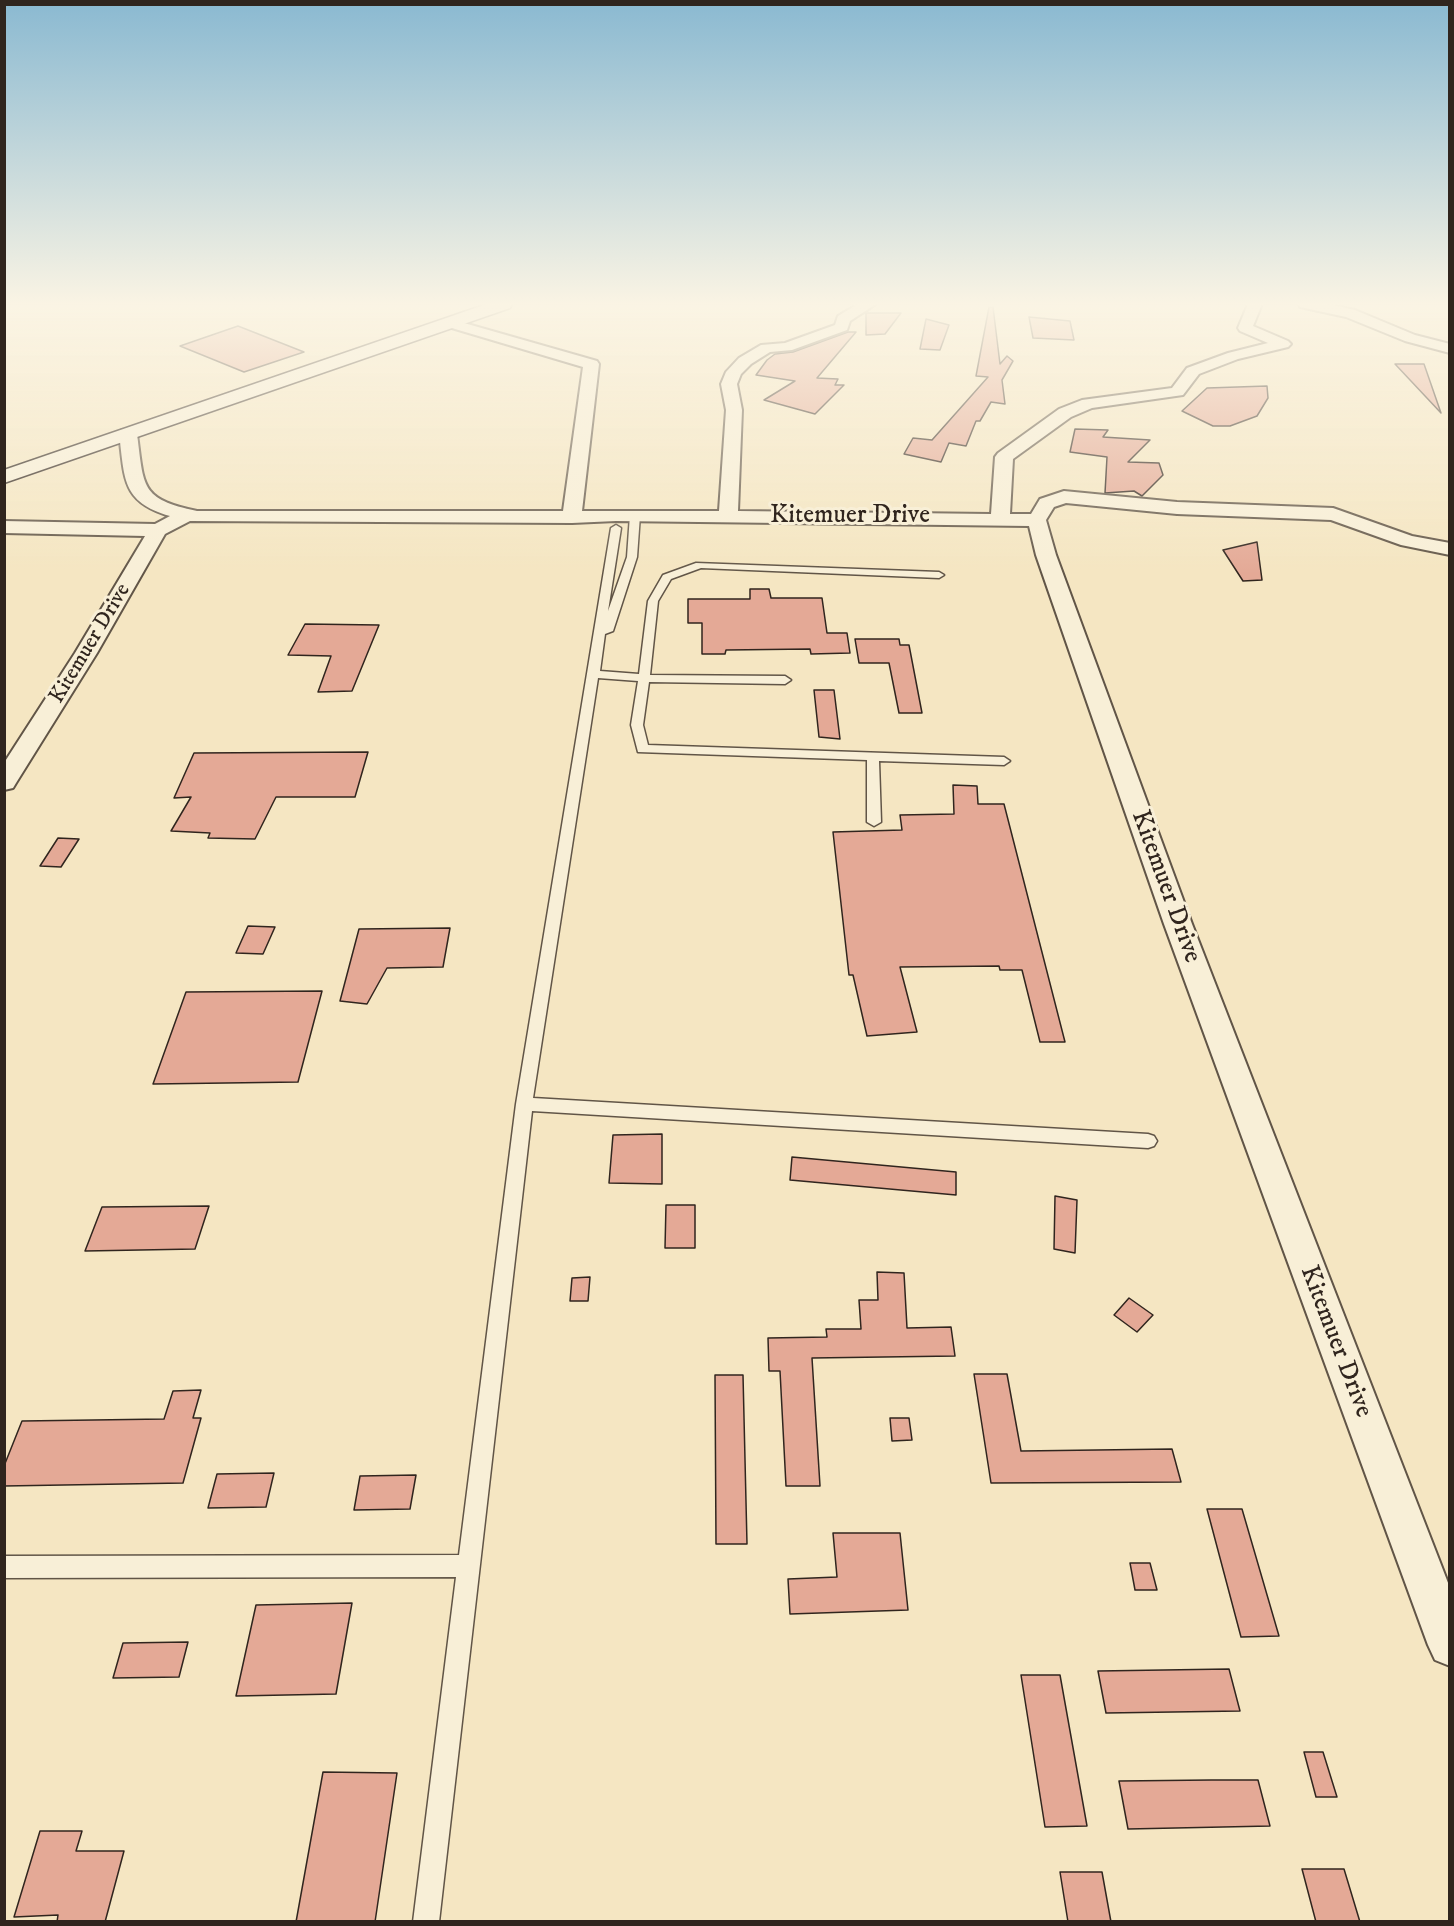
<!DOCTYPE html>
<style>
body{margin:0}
#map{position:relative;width:1454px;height:1926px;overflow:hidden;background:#f5e6c2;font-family:"IM FELL DW Pica",serif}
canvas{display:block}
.frame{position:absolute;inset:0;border:6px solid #30251e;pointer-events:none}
</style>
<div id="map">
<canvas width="1454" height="1926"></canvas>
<div class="frame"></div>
</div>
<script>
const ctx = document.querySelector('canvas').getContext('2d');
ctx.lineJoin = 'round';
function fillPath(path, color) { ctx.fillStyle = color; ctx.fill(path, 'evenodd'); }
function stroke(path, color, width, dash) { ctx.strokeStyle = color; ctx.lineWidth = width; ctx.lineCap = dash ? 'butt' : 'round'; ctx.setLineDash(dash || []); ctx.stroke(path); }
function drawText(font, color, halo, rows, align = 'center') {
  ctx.font = font + ' "IM FELL DW Pica",serif'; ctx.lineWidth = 6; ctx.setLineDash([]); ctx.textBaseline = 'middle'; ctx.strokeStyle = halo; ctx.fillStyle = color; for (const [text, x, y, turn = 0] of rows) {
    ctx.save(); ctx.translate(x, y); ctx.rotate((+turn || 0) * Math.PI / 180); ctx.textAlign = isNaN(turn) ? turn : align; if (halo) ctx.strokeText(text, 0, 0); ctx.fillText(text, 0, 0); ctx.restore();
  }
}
const building = new Path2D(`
 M989 307H993L1000 364 1007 356 1013 361 1002 380 1005 404 991 402 980 421H976L966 446 949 443 941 462 904 454 913 438 932 440 988 377 976 376Z
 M866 313H901L885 334 866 335Z
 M1029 317 1070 321 1074 340 1033 338Z
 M926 319 949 325 940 350 920 349Z
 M238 326 304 352 244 372 180 346Z
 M848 332H856L817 378 838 379 835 385H844L815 414 764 400 795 381 756 375 767 360 775 354 793 352Z
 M1395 364H1424L1441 413Z
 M1267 386 1268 398 1257 416 1230 426H1213L1182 411 1207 388Z
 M1075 429 1108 430 1103 437 1150 440 1128 462 1159 463 1163 475 1142 496 1134 491 1105 493 1107 457 1070 452Z
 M1257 542 1262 580 1243 581 1223 550Z
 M750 589H769L771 598H822L827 633H847L850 653 811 654 810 649 726 650 725 654H702V623H688V599H750Z
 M305 624 379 625 352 691 318 692 331 656 288 655Z
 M855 639H899L900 645H909L922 713H899L889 663H859Z
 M814 690H834L840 739 819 737Z
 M368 752 355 797H276L255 839 208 838 210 833 171 831 191 797 174 798 194 753Z
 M953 785 977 786 978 804H1004L1065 1042H1040L1022 970H1000L999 966 900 967 917 1032 867 1036 853 975H849L833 832 902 830 900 815 954 814Z
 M58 838 79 839 61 867 40 866Z
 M248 926 275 927 263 954 236 953Z
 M450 928 443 967 387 968 367 1004 340 1001 359 929Z
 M322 991 298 1082 153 1084 186 992Z
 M662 1134V1184L609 1183 613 1135Z
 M792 1157 956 1172V1195L790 1180Z
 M1055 1196 1077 1200 1075 1253 1054 1249Z
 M666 1205H695V1248H665Z
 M209 1206 195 1249 85 1251 102 1207Z
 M877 1272 904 1273 907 1328 951 1327 955 1356 812 1358 820 1486H786L780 1371H769L768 1338 827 1337 826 1329H861L859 1300H878Z
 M590 1277 588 1301H570L572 1278Z
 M1129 1298 1153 1315 1137 1332 1114 1315Z
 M974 1374H1007L1021 1451 1172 1449 1181 1482 991 1483Z
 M715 1375H743L747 1544H716Z
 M201 1390 193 1418H201L183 1483 4 1486V1466L22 1421 164 1419 173 1391Z
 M890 1418H909L912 1440 892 1441Z
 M274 1473 266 1507 208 1508 217 1474Z
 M416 1475 410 1509 354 1510 360 1476Z
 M1207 1509H1242L1279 1636 1241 1637Z
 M833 1533H900L908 1610 790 1614 788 1579 837 1577Z
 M1130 1563H1150L1157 1590H1135Z
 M352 1603 336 1694 236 1696 256 1605Z
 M188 1642 179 1677 113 1678 123 1643Z
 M1229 1669 1240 1711 1106 1713 1098 1671Z
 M1021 1675H1060L1087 1826 1045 1827Z
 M1304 1752H1323L1337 1797H1316Z
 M323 1772 397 1773 375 1922H296Z
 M1211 1780H1258L1270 1826 1128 1829 1119 1781Z
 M40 1831H82L76 1851H124L105 1922H57L58 1915 14 1917Z
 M1302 1869H1344L1360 1922H1316Z
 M1060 1872H1102L1111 1922H1068Z`);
fillPath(building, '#e4a996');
stroke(building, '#30251e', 1.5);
const lane = new Path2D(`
 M635 512 640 515 637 557 613 631 605 634 600 671 639 674 648 601 663 575 696 563 939 572 944 575 939 578 701 568 671 579 658 601 650 675 785 676 791 680 785 684 649 682 643 725 648 745 1004 757 1010 761 1004 765 879 761 881 822 874 826 867 822V760L638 752 631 725 638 681 598 678 533 1098 1148 1134 1154 1136 1157 1141 1154 1146 1148 1148 532 1111 439 1922H413L456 1577 4 1578V1556L459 1555 516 1104 611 528 616 525 621 528 608 611 627 557 630 515Z`);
const street = new Path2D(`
 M858 304H876L850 321 847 330 792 350 770 352 751 364 741 374 737 384 742 410 738 511 991 514 995 457 998 453 1059 409 1082 400 1172 388 1187 368 1228 353 1268 343 1240 331 1238 328 1248 304H1262L1253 326 1288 341 1291 344 1288 347 1238 359 1199 374 1183 395 1092 408 1071 417 1013 459 1010 514H1031L1040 499 1064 491 1177 502 1333 508 1412 536 1450 543V555L1401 545 1331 520 1177 514 1066 503 1054 507 1046 520 1056 555 1192 924 1450 1588V1666L1435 1660 1428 1645 1164 924 1036 555 1029 526 616 521 572 523 190 521 165 534 97 653 16 783 13 788 4 790V763L75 653 145 536 4 533V521L155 524 170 516C121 502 125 478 119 434L122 430H134L137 434C144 487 140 499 197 511H563L583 367 445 326 443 323 450 319 597 361 599 364 582 511H719L726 410 721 384 726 372 739 358 761 345 785 343 835 325 838 316Z
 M1298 304H1328L1355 310 1415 335 1450 344V353L1405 341 1346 317 1300 307Z`);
const secondary = new Path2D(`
 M487 304H512L510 308 4 483V470Z`);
stroke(lane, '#615547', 3);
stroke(street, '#615547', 4);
stroke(secondary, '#30251e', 3);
fillPath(lane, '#f8efd7');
fillPath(street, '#f8efd7');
fillPath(secondary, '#f8efd7');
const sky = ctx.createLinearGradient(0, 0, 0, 574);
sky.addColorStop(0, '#8ab9d1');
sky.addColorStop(0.53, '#faf4e4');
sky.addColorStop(1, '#faf4e400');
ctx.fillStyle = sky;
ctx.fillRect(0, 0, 1454, 574);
drawText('22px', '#30251e', '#f8efd7', [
 ["Kitemuer Drive",91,644,-59]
]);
drawText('26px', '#30251e', '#f8efd7', [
 ["Kitemuer Drive",850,517],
 ["Kitemuer Drive",1165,887,70],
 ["Kitemuer Drive",1335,1342,69]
]);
</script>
